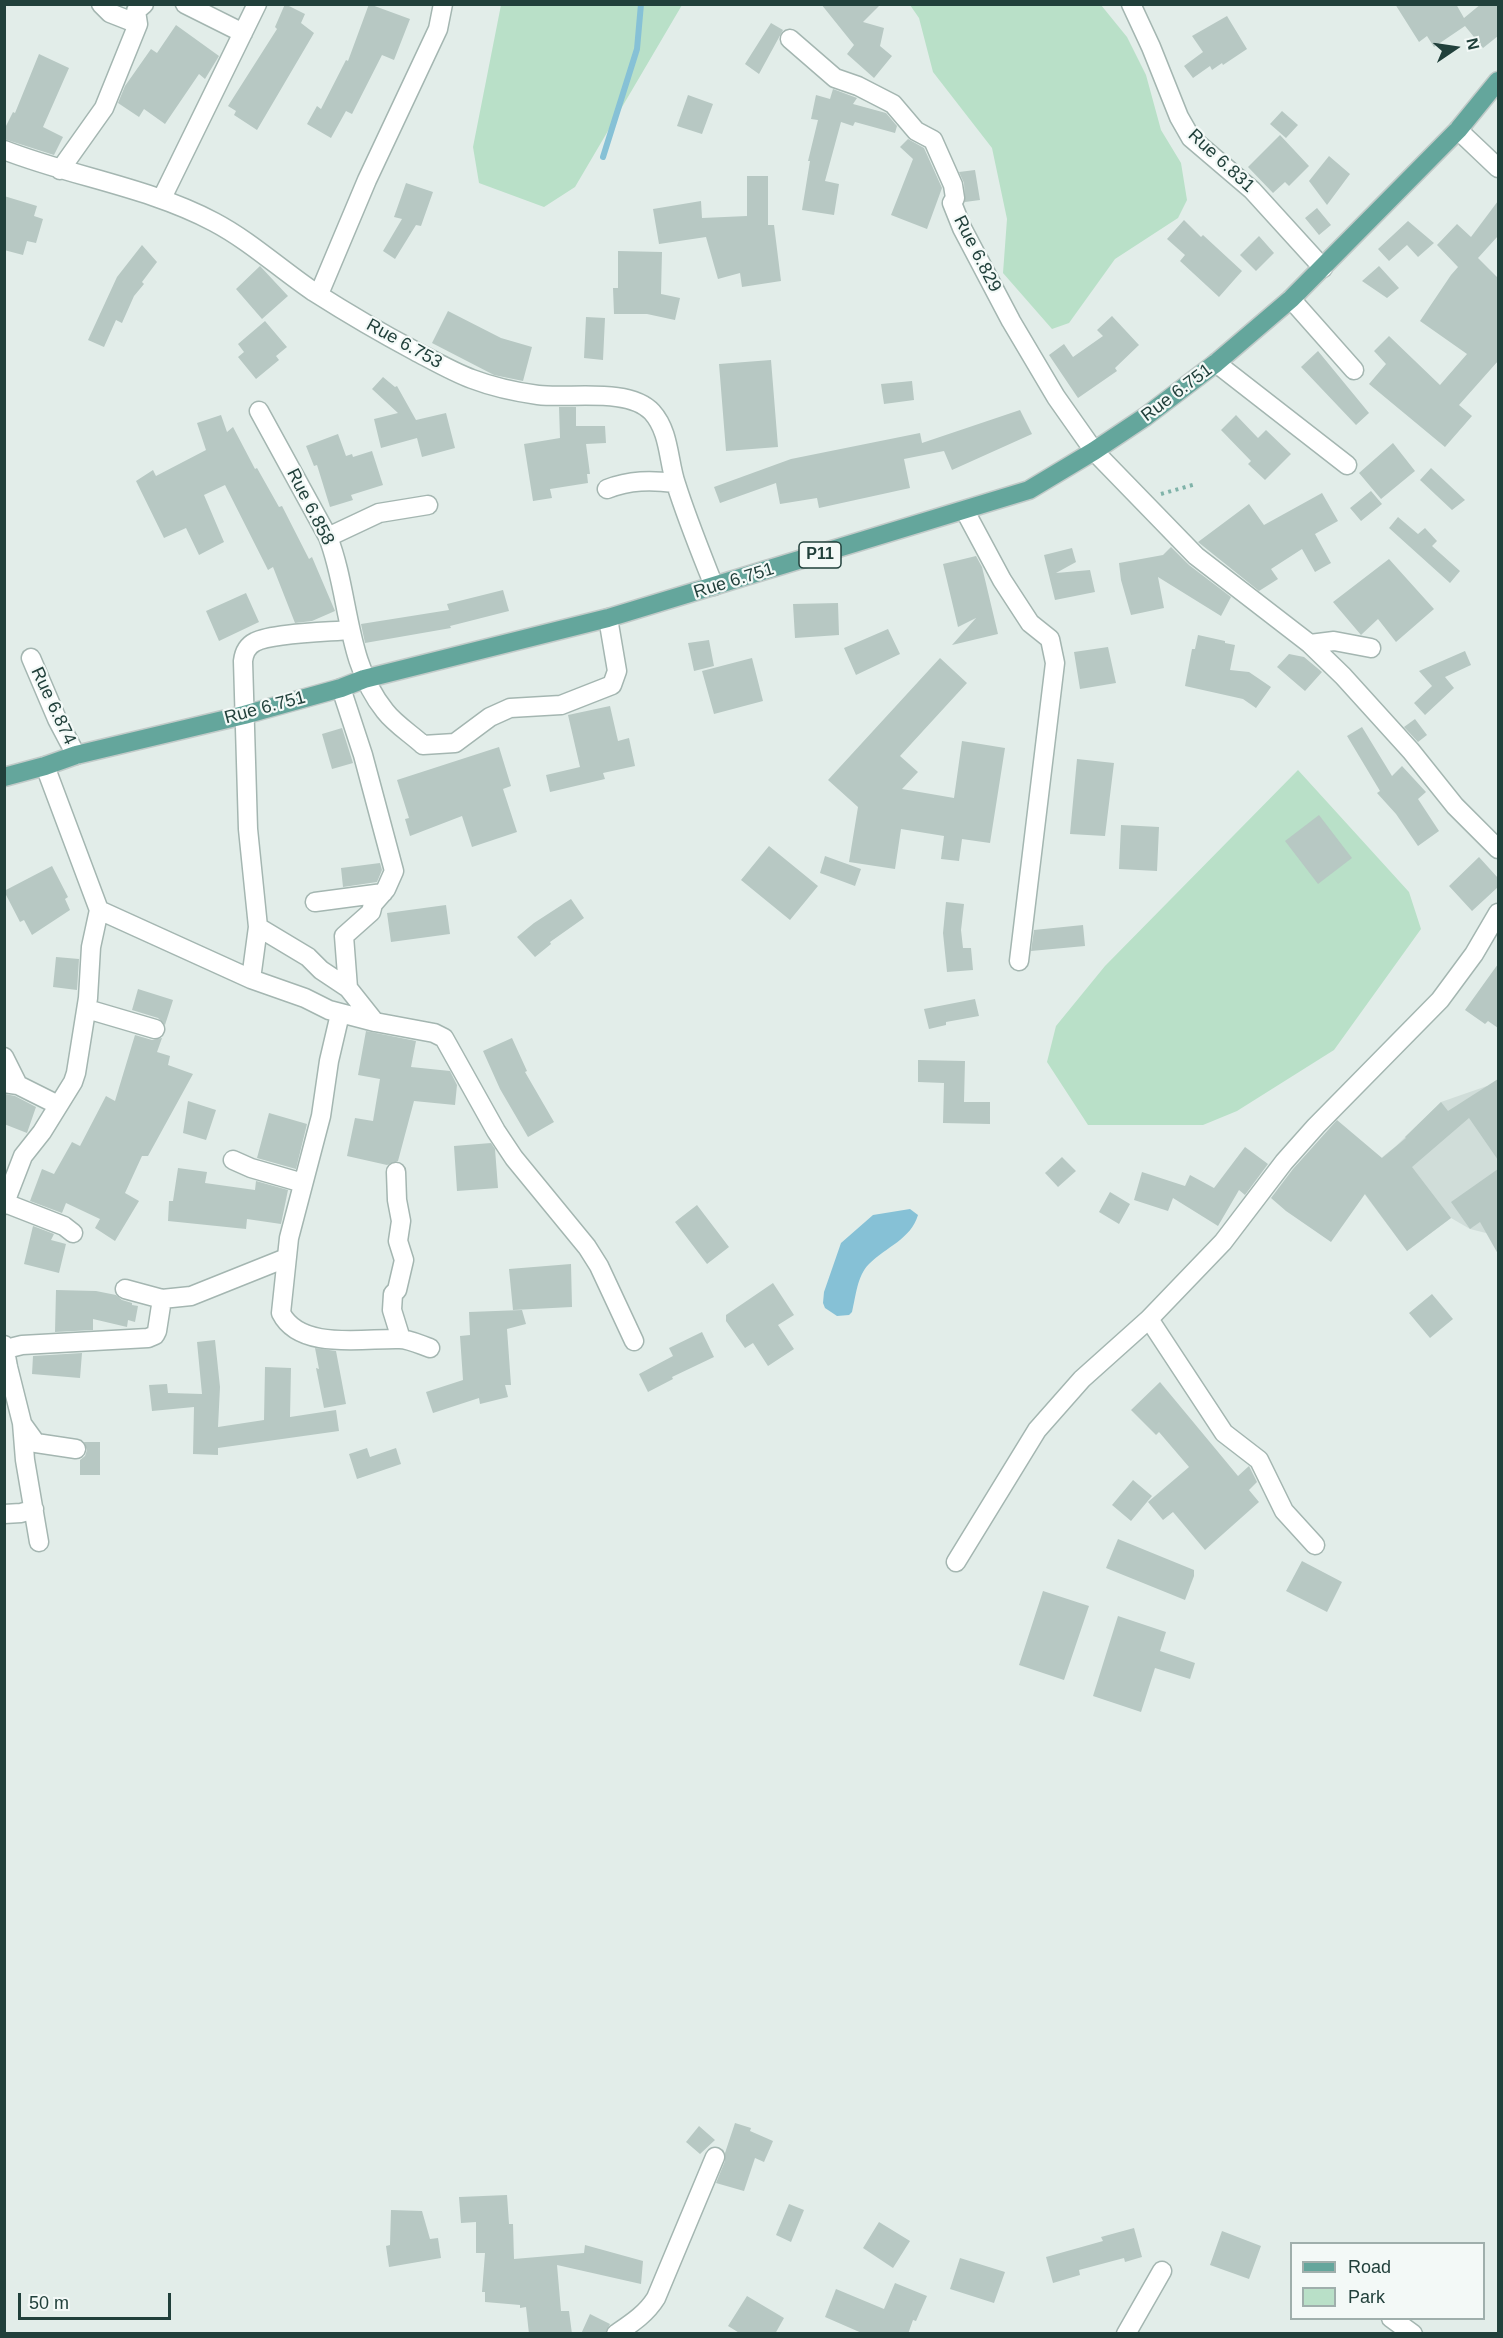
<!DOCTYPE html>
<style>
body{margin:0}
#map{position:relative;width:1503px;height:2338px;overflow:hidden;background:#e2ede9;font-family:Arial,sans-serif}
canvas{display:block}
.frame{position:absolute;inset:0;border:6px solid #21403b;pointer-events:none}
.legend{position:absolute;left:1290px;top:2242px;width:195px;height:78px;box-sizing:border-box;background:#f3f9f7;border:2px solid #9fafac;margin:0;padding:8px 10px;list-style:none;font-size:18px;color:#21403b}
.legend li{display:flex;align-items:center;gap:12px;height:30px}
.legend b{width:30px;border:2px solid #9fafac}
.north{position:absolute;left:1425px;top:18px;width:60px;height:60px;-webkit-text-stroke:4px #f3f9f7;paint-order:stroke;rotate:77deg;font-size:16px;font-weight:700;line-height:24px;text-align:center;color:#21403b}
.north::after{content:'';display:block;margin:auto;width:21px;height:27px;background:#21403b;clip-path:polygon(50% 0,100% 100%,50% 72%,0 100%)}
.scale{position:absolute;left:18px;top:2293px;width:153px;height:27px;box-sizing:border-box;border:3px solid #21403b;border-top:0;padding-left:8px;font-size:18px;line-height:21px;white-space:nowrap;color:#21403b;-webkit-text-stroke:4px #f3f9f7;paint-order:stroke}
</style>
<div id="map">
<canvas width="1503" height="2338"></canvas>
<div class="frame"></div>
<ul class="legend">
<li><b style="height:8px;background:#64a69c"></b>Road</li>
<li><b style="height:16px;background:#b9e0c8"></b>Park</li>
</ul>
<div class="north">N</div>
<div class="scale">50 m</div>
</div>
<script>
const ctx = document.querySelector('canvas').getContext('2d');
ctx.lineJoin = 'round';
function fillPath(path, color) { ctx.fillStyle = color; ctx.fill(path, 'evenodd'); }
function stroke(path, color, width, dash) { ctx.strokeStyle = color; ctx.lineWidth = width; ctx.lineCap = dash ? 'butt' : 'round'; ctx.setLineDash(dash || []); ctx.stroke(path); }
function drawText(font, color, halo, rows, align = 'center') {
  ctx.font = font + ' Arial,sans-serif'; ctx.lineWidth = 4.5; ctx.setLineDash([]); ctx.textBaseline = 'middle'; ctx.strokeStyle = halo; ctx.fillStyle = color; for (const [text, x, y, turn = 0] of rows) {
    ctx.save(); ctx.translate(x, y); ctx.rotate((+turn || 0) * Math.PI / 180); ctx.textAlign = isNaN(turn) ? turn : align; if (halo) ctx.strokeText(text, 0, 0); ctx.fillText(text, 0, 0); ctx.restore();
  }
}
fillPath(new Path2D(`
 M1487 1086 1498 1103V1236L1470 1229 1451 1218 1407 1251 1354 1180 1396 1146 1441 1102Z`), '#d0ddd9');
fillPath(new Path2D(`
 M501 5H682L575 187 544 207 479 183 473 147Z
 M910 5H1101L1127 37 1146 75 1161 130 1181 163 1187 200 1178 218 1115 259 1069 323 1052 329 1003 273 1007 219 992 148 933 72 919 18Z
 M1298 770 1409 892 1421 929 1334 1050 1237 1111 1203 1125H1088L1047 1062 1056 1026 1105 966Z`), '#b9e0c8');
fillPath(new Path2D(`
 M910 1209 918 1215C911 1239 886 1247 869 1264 857 1276 856 1296 852 1312L849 1315 837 1316 825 1308 823 1303 824 1292 841 1243 873 1215Z`), '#86c1d6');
stroke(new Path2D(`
 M603 157 637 49 641 4`), '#86c1d6', 6);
fillPath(new Path2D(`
 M285 4 305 14 301 23 314 33 257 130 234 115 236 111 228 106 277 29 275 27Z
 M369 4 410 19 394 60 382 55 352 114 346 111 331 138 307 124 317 106 321 109 346 60 348 61Z
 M821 4H881L863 22 884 28 880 46 892 56 874 78 847 54 854 45Z
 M1395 4H1456L1464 18 1481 4H1498V36L1483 48 1465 26 1434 47 1427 36 1419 42Z
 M1227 16 1247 49 1223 65 1222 63 1212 70 1210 66 1193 78 1184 66 1203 52 1192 36Z
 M771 23 783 30 759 74 745 64Z
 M176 25 219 56 205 79 199 74 165 124 144 109 139 117 118 103 125 86 151 49 157 53Z
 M39 54 69 68 43 127 63 137 54 155 4 139V130L13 112 15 113Z
 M833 89 857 98 853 104 886 113 897 126 895 133 855 122 853 126 841 122 825 181 839 184 834 215 802 210 810 161H808L818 120 811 119 816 95 830 99Z
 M688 95 713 104 702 134 677 126Z
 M1282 111 1298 125 1286 138 1270 124Z
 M1280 135 1309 166 1289 186 1285 182 1273 193 1248 167Z
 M908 139 924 148 942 188 927 229 891 215 913 159 900 147Z
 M1329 156 1350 174 1327 205 1309 181Z
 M975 170 980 200 965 202 964 183 959 172Z
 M747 176H768V225H774L781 281 742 287 740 273 718 279 706 237 659 244 653 209 701 201 702 218 747 216Z
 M406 183 433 192 421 226 416 225 395 259 383 251 402 219 394 217Z
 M4 196 37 206 34 216 43 219 36 243 27 241 23 255 4 250Z
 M1498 201V236L1478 258 1498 278V361L1459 405 1472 416 1445 447 1369 384 1386 364 1374 351 1389 336 1440 385 1467 354 1420 321 1451 275 1458 267 1437 245 1457 224 1471 237Z
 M1317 208 1331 225 1319 235 1305 218Z
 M1184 220 1201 237 1203 235 1242 271 1219 297 1180 261 1185 255 1167 239Z
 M1408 221 1434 243 1418 257 1407 245 1389 261 1378 249Z
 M1259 236 1274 253 1256 271 1240 255Z
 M142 245 157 262 142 282 144 284 134 296 122 323 116 320 104 347 88 340 117 277Z
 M618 251 662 252 661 294 680 298 675 320 647 314H614L613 288H618Z
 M260 266 288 296 262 319 236 289Z
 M1379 266 1399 288 1387 298 1362 281Z
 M448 311 501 338 532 347 523 381 494 375 432 343Z
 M1112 316 1139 345 1115 368 1117 371 1078 398 1049 355 1064 344 1073 357 1103 336 1097 330Z
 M586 317 605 318 603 360 584 358Z
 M265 321 287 347 276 356 279 360 256 379 238 357 244 352 238 344Z
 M1318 351 1369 413 1356 425 1301 367Z
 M771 360 778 447 726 451 719 364Z
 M383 377 395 387 397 386 416 420 446 413 455 448 422 457 417 438 381 448 374 419 398 413 372 389Z
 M912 381 914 400 884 404 881 384Z
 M559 407H576V426H605L606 443 586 444 590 474H587L588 483 550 489 552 498 533 501 524 444 560 438Z
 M1020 410 1032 434 952 470 944 451 904 459 910 488 819 508 817 498 780 504 776 483 720 503 714 487 791 459 920 433 922 443Z
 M221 415 227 432 233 427 255 469 257 468 279 507 282 506 309 559 312 557 335 611 312 621 295 623 273 567 268 570 225 485 204 495 224 542 199 555 186 528 164 538 136 481 153 470 156 476 206 450 197 423Z
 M1236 415 1258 438 1266 430 1291 454 1265 480 1248 464 1251 461 1221 430Z
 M338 434 346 456 352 454 353 457 372 451 383 485 351 495 353 500 330 507 317 465 314 466 306 446Z
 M1393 443 1415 471 1381 499 1359 473Z
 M1431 468 1465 500 1452 510 1420 480Z
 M1371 491 1382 504 1361 521 1350 508Z
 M1322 493 1338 521 1315 534 1331 563 1315 572 1302 549 1271 569 1278 579 1259 591 1198 542 1249 504 1264 525Z
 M1398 517 1418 534 1425 528 1437 541 1432 546 1460 571 1450 583 1389 528Z
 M1171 547 1189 565 1231 597 1221 616 1158 577 1164 608 1131 615 1121 580 1119 563 1163 555Z
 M1072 548 1076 562 1056 573 1090 570 1095 592 1055 600 1044 555Z
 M976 556 982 567 998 634 952 645 976 618 958 627 943 564Z
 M1389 559 1434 609 1396 642 1378 619 1361 635 1333 602Z
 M503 590 509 611 450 626 451 628 365 643 361 624 449 610 447 604Z
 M246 593 259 622 219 641 206 611Z
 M838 603 839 635 795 638 793 604Z
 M888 629 900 654 856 675 844 648Z
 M1198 635 1225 641V643L1235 645 1230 670 1249 672 1271 687 1256 708 1243 699 1185 686 1192 649H1195Z
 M709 640 714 666 694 671 688 643Z
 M1108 647 1116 683 1080 689 1074 652Z
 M1465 651 1471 665 1445 677 1454 688 1425 715 1414 703 1432 686 1419 671Z
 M1289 654 1304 657 1322 672 1305 691 1277 667Z
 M752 658 763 701 714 714 702 671Z
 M940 658 967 683 900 756 918 772 902 789 954 798 962 741 1005 748 990 843 962 839 959 861 941 859 944 836 901 829 895 869 849 862 858 807 828 780Z
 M610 706 618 741 629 738 635 766 603 773 605 779 550 792 546 775 580 767 568 715Z
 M1415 719 1427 735 1418 742 1404 727Z
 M1362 727 1392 776 1402 766 1426 792 1418 799 1439 831 1418 846 1396 814 1377 793 1380 791 1347 736Z
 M342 728 353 763 332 769 322 734Z
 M499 747 511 786 503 789 517 832 472 847 462 816 410 836 405 819 409 818 397 780Z
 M1077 759 1114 763 1105 836 1070 834Z
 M1319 815 1352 858 1318 884 1285 841Z
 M1121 825 1159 827 1157 871 1119 869Z
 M769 846 818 886 790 920 741 880Z
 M825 856 861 869 855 886 820 873Z
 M1479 857 1498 878V887L1472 911 1449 886Z
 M380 863 382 870 377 882 343 887 341 868Z
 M52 866 68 897 65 899 70 910 32 935 24 920 20 922 4 891Z
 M571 899 584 918 550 942 551 944 535 957 517 937 534 923Z
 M946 902 964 904 961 930 963 948H971L973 970 947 972 943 933Z
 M446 905 450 934 391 942 387 913Z
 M1083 925 1085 946 1031 951 1034 930Z
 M56 957 79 959 77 990 53 987Z
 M1498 964V1028L1488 1021 1485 1024 1465 1010Z
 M138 989 173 1000 165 1025 158 1018 132 1010Z
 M975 999 979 1016 946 1022V1025L929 1029 924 1009Z
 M366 1031 416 1041 411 1067 450 1071 457 1085 455 1105 414 1101 398 1161 387 1165 347 1156 355 1118 373 1121 380 1079 358 1075Z
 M135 1035 152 1040 162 1038 157 1052 170 1056 168 1065 193 1074 148 1156H142L125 1193 139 1201 115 1241 95 1228 100 1219 66 1203 62 1213 30 1201 42 1169 54 1174 72 1142 80 1146 106 1096 115 1101Z
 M512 1038 527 1071 525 1072 554 1122 528 1137 500 1089 483 1051Z
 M918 1060 965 1061 964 1102H990V1124L943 1123 944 1083 918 1082Z
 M1498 1079V1160L1469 1118 1412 1167 1451 1218 1407 1251 1365 1194 1331 1242 1286 1211 1271 1198 1293 1169 1337 1120 1382 1158 1406 1138 1405 1137 1441 1102 1448 1111Z
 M5 1094 15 1096 36 1107 27 1133 4 1124Z
 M188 1101 216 1110 206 1140 183 1133Z
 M269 1113 307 1124 296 1169 257 1158Z
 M491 1143 495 1149 498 1188 457 1191 454 1146Z
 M1245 1147 1268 1164 1245 1195 1239 1190 1218 1226 1173 1198 1168 1211 1134 1200 1142 1172 1185 1186 1190 1175 1214 1188Z
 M1062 1157 1076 1171 1058 1187 1045 1173Z
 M178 1168 207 1172 205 1183 255 1190 256 1181 288 1190 281 1224 247 1219 246 1229 168 1221 169 1201H173Z
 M1498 1169V1254L1480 1222 1470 1229 1451 1202Z
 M1110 1192 1130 1204 1119 1224 1099 1212Z
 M697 1205 729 1247 707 1264 675 1222Z
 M33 1226 54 1234 51 1240 66 1244 59 1273 24 1264Z
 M571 1264 572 1307 513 1310 509 1269Z
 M773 1283 794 1315 778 1325 794 1349 768 1366 753 1343 745 1348 726 1321V1315Z
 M56 1290 96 1291 116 1295 122 1300 132 1303V1305L138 1306 135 1322 128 1320 127 1327 93 1319V1330L55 1332Z
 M1432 1294 1453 1319 1430 1338 1409 1313Z
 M522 1310 526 1324 507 1329 511 1385H505L508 1397 480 1404 479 1398 433 1413 426 1392 463 1380 460 1336 470 1335 469 1312Z
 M702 1332 714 1357 672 1377 673 1379 648 1392 639 1374 673 1356 669 1348Z
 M215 1340 220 1387 218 1427 264 1420 265 1367 291 1368 290 1417 336 1410 339 1431 218 1448V1455L193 1454 194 1407 152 1411 149 1385 167 1384 168 1393 202 1394 197 1342Z
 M315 1348 336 1351 346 1404 324 1408 316 1368 319 1369Z
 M82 1353 80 1378 32 1374 33 1356Z
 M1160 1382 1238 1476 1249 1466 1257 1482 1249 1490 1259 1502 1205 1550 1173 1512 1163 1520 1148 1502 1189 1467 1159 1432 1156 1435 1131 1410Z
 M84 1442H100V1475H80V1460L85 1456 87 1450Z
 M367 1448 370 1457 396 1448 401 1464 357 1479 349 1454Z
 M1133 1480 1152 1496 1131 1521 1112 1505Z
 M1118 1539 1194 1570V1576L1185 1600 1106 1568Z
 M1302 1561 1342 1582 1327 1612 1286 1591Z
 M1043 1591 1089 1606 1064 1680 1019 1665Z
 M1118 1616 1166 1632 1160 1651 1195 1663 1190 1679 1155 1668 1141 1712 1093 1696Z
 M735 2123 751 2128 750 2131 773 2141 764 2162 755 2158 744 2191 716 2183 725 2161V2153Z
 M699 2126 715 2140 700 2154 686 2142Z
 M507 2195 509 2224H513L514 2259 584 2253 585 2245 643 2261 641 2284 557 2265 561 2311H569L572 2334H529L526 2307 520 2308V2305L485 2302V2292H482L485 2253H476V2222L461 2223 459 2197Z
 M789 2204 804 2210 791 2242 776 2235Z
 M391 2210 422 2211 430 2239 438 2238 441 2258 389 2267 386 2246 390 2245Z
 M879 2222 910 2241 893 2268 863 2248Z
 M1134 2228 1142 2257 1125 2262 1124 2258 1079 2270 1080 2275 1053 2283 1046 2257 1103 2241 1101 2237Z
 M1222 2231 1261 2246 1249 2279 1210 2265Z
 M960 2258 1005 2272 994 2303 950 2289Z
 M895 2283 927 2296 916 2321 913 2320 908 2334H864L825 2317 836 2289 884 2309Z
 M747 2296 784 2318 775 2334H741L728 2326Z
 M590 2314 610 2324 605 2334H581Z`), '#b7c8c3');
const minor = new Path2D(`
 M101 4 110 13 138 24
 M185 4 243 33
 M1131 4 1151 47 1179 117 1191 138 1252 190 1323 268
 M790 39 835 78 858 86 893 104 916 131 933 140 953 185 955 198 952 203 962 228 1011 321 1056 397 1094 451 1196 556 1310 644 1343 676 1411 751 1455 806 1498 849
 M1458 130 1498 168
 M4 150C73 177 148 187 214 222 250 241 280 269 314 292 347 313 381 333 415 351 434 361 453 372 472 379 493 387 516 392 538 395 569 399 629 387 652 412 670 432 668 461 676 484 687 519 701 553 714 586
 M60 170 104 108 138 24 136 11 144 4
 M162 198 257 4
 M319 294 367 180 438 29 443 4
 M1291 299 1354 370
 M1216 363 1347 465
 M259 411 328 537C350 593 345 662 385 711 395 724 411 734 423 745L455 743 490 717 510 708 561 705 612 685 617 671 608 618
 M607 489C630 480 651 480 675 483
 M965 511 1002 580 1030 623 1050 639 1055 663 1019 961
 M328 537 379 513 428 505
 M1310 644 1334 641 1371 648
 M31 658 57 719 76 755
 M341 688 363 755 394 871 386 889 373 904 371 912 344 936 348 988
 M45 766 99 910 251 979 305 998 329 1010 375 1022
 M315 902 383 893
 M258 927 308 957 321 970 348 988 375 1022 434 1033 444 1038 496 1131 514 1158 587 1247 599 1266 634 1341
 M251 979 258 927 248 829 243 661C244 653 247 646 255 642 272 633 329 632 350 630
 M87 1009 155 1029
 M340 1014 329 1061 321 1116 289 1238 281 1313C300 1351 364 1338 399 1339 409 1339 421 1345 430 1348
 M4 1057 18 1085
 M4 1083 18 1085 58 1105
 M233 1160 251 1168 303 1183
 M396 1172 397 1200 401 1221 398 1241 404 1260 397 1290 393 1294 392 1310 401 1339
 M5 1203 64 1226 73 1233
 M4 1205 23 1156 42 1132 73 1082 76 1073 88 998 91 947 99 910
 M125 1289 162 1299
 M4 1345 8 1367 22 1423 25 1460 39 1542
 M6 1349 22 1345 148 1338 155 1335 157 1331 162 1299 191 1296 286 1258
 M23 1425 36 1443 76 1449
 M4 1514 21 1513 34 1509
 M1315 1545 1284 1511 1259 1460 1224 1433 1149 1319 1223 1242 1284 1162 1316 1126 1440 1000 1474 954 1498 913
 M956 1562 1037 1430 1082 1379 1149 1319
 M1391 2318 1413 2334
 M616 2334C632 2323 646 2314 656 2298L715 2157
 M1126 2334 1162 2271`);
const major = new Path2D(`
 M4 777 45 766 76 755 244 715 341 688 364 679 608 618 1029 490 1094 451 1145 417 1216 363 1291 299 1458 130 1498 81`);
stroke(minor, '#a4b6b1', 21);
stroke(major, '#c1cac8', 21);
stroke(new Path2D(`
 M1161 494 1196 484`), '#80b3a9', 4, [3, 4.5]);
stroke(minor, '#fff', 18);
stroke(major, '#64a69c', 18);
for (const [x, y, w] of [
 [820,555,42]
]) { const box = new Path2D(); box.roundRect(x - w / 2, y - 13, w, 26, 4.5); ctx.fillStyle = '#f3f9f7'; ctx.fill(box); stroke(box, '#21403b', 1.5); }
drawText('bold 16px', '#21403b', null, [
 ["P11",820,555]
]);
drawText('18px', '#21403b', '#f3f9f7', [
 ["Rue 6.831",1221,161,43],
 ["Rue 6.829",977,254,63],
 ["Rue 6.753",404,344,29],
 ["Rue 6.751",1177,393,-37],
 ["Rue 6.858",310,507,63],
 ["Rue 6.751",734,581,-17],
 ["Rue 6.874",53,706,65],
 ["Rue 6.751",265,708,-15]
]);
</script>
